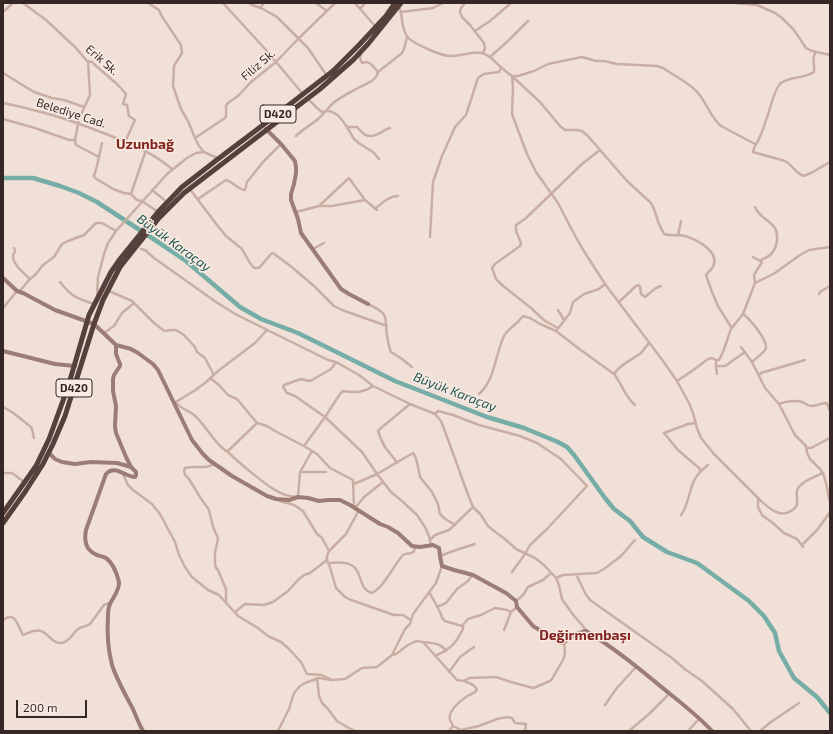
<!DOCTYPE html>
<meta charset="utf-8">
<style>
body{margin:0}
#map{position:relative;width:833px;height:734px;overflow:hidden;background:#f1e0d7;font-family:"Exo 2",sans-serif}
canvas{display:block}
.frame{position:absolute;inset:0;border:4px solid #342725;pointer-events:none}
.scale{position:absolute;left:16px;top:700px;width:71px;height:18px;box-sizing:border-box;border:2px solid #342725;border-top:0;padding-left:5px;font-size:12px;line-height:14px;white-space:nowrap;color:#342725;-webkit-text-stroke:3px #f9ebe3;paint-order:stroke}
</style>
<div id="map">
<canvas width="833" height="734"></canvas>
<div class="frame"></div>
<div class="scale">200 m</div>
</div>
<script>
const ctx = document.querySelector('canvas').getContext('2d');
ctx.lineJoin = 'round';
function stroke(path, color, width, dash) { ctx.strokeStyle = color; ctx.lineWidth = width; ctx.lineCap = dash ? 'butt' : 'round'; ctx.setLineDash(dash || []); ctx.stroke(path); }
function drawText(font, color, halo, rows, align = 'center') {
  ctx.font = font + ' "Exo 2",sans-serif'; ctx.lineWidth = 3; ctx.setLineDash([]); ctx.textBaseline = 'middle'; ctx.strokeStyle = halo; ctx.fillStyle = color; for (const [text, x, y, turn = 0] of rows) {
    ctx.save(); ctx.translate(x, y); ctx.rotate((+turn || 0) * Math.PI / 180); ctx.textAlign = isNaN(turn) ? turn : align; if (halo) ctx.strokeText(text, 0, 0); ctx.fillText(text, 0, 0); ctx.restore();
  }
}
stroke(new Path2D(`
 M3 178H33L60 186 79 193 97 202 155 240 186 261 240 307 261 319 298 333 395 381 487 417 524 428 558 442 567 447 574 455 605 498 614 509 630 521 643 537 667 552 697 563 749 601 764 616 775 633 779 651 794 678 817 697 830 713`), '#76aea7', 4.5);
stroke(new Path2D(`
 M23 3 46 20 76 48 87 61 92 62 96 66 117 84 126 94 123 104 127 105 129 116 135 120 125 142
 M148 3 159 10 161 15 181 45 182 53 174 66 173 86 181 109 188 121 195 138 199 146 204 152
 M223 3 266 50 303 94
 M249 3 252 5 261 8 270 13 277 17 308 48 327 76
 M316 3 327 11
 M355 3 375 26
 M465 3 461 8 460 12 462 17 470 25 484 43 485 48 483 53
 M735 3 757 5 775 13 782 18 793 29 798 36 806 48 812 51 830 55
 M399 6C403 16 401 28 407 36 411 43 443 57 452 56 462 56 472 51 482 53 491 55 495 63 502 68 505 71 508 73 512 76L513 88 512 114 527 154 536 172 558 203 572 230 582 248 605 284 663 361 677 381 689 403 693 413 697 428 701 438 714 454 761 501C770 509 780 518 791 511 794 509 797 507 797 504 798 498 795 493 798 488 804 480 814 477 823 473
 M260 8 264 3
 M360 9 365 3
 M3 12 13 3
 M401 12 433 8 443 3
 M475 31 490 21 511 3
 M816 52C811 58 815 65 814 72 804 79 791 76 781 83 774 88 770 111 766 120 764 127 761 135 758 141 755 146 754 146 753 152L785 161C792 165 795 172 803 176L811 173 830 162
 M361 54 360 58 362 63 367 62 371 64 378 72
 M490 57 509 40 528 21
 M3 58V59
 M3 73 34 92 52 98 64 100 84 107
 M308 99 317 108 322 112C334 108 341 118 347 127H357C365 136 368 139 380 133 384 131 386 129 390 128
 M3 103C13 105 23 107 33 110 59 116 86 126 111 136 134 145 153 153 172 169
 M3 119 35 128 69 140H75L79 119 90 95 88 61
 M347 127 354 139 360 144 373 152 379 159
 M296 136C303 129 311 125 318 119 324 114 328 108 333 103 342 96 351 92 360 87 367 83 376 81 378 72L402 53 404 49 407 37
 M195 138 225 118 226 116V106L228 103 238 96 251 82 276 62 298 39 335 3
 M75 140 76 145 99 157
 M102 143 97 166 94 176 95 178 113 189 124 193 131 194 137 200 142 201 158 212
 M600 150 588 136 582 131 577 130H565L560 126 540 102 512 76H518L534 71 548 64 582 57 596 61H604L617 64 657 66 663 68C673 75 691 84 698 93 707 103 710 117 721 126L755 144
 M189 188 217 225 226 236 242 249 250 263 254 268H259L271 254 273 253 293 268 315 287 334 306 342 310 387 326
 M152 190 167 202
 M131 194 146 150
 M198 199 226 180C233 182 238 189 245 190L247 182 263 162 281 144
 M319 206 349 178 365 200 377 210
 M755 207C759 217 769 220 775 228 779 236 777 247 772 253 769 257 765 258 761 260
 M375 209C382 203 389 196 398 196
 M296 212 319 206H332L365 200
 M678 235 681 221
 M430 237 433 182 442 156 455 127 466 115 478 78 484 74 499 72 501 68
 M14 248C16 251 15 252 13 255 12 264 24 273 30 279
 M141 249 145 250 154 258 216 302 237 315 328 360 336 362 359 375 373 386 410 404 435 414 441 421 446 434 467 492 473 507 481 515 488 526 494 531 505 539 516 549 535 558 544 565 556 578 559 585 562 599 574 616 583 626 586 631
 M313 249 324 243
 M60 282C72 297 76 298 94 304
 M755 283 775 273 800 255 809 250 830 247
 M109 291 132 301 154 323 163 330 165 331 171 330H176L184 335 195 347 197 352 205 358 214 375
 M19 292 29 280 36 274 43 265 54 257 62 244 68 241 84 235 96 223H102L116 231
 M819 294 820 292 830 286
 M97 296 98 277 104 254 108 243 116 231 167 174 187 158 196 153 204 152 217 158
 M619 302 636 286 638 285 640 286 641 294 645 297 656 288 661 286
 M368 304C391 315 384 316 387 336 388 342 389 347 391 352L402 359 412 367
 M3 308 17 291
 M558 310 564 320
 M743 314C750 319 767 339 766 348 765 352 755 359 752 362L765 388 779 404 795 435 806 446 807 453 810 459 820 469 823 473 826 483 830 503
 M558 328 545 321 531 308 502 285 496 279 492 268 495 264 520 246 521 243 516 231V225L525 219 582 164 600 150 627 181 651 203 654 209 659 224 664 234C669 236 674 235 680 235 692 237 718 249 714 264 713 269 709 271 706 275L712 292 718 306 731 327
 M556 331 578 348 614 374C622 384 625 397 635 405
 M104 333 114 326 122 313 134 303
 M741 347 752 362
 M716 360V365L718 366H725L745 352
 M336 362 331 369 312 380 309 381 301 379 284 385 283 387 287 393 295 396 325 417 362 452 377 474 391 492 402 501 417 515 425 527 429 536 431 545
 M716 366 717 374
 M614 374C620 364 632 360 641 353 644 350 646 346 649 343
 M759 375 761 373 805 360
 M210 378 219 385 228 395 237 399 257 423 267 426 275 431 304 446 317 454 330 468 353 480 354 508
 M677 381 692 371 708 359 712 358 716 360H719L723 352 731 329 743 314 755 283 754 275 762 262 753 257
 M479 394C495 380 495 355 504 336 506 332 509 330 512 327 516 324 520 320 523 316L530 318 540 324 556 331 570 313 573 302 584 294 599 289 605 284
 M176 402C180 409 188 410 194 415 206 425 212 441 226 451L229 450 257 423
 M174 403 194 391 205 383 218 371 255 343 267 330
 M779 404C785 402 795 400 802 402 805 403 807 406 811 406 816 406 822 403 827 403L830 411
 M3 407 12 412 31 427 32 429 34 438
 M435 414 438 411 453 415 479 425 520 436 537 443 561 459 587 486 546 530 530 545 525 554 512 572
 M304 446 325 417 340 394 343 391C354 393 364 393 373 386
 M807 448H811L830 438
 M228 451V452C234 458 240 463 247 469 261 480 278 497 298 497L300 472 312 451
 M397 463C394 457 389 453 385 447 382 442 380 437 378 431L381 428 410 404
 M214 464C206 470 195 465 185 468L184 471 185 475 189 479 200 497 209 510 213 527 218 538 215 553V564L216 568 218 570 226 589V603
 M701 471 708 465
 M300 472H326
 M3 473H12L24 482
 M123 474 128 485 133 490 152 504 160 514 175 542 179 555 185 567 192 577 208 590 219 595 238 616 258 628 268 636 281 642 289 649 301 662 307 674 322 675 332 680
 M354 484 377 474 413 453 415 456 417 462 420 477 432 492 438 504 440 514 444 518 455 525
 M758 500V507L762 515 774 524 784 533 797 539 803 547
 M280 501 294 505 303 511 317 534 322 538 329 551
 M355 508 364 497 383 482
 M359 510 346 534 329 551 327 556V560L330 567 336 588 345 597 351 600 394 615H403L411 620
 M681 515C691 502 688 483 701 471L699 468 678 450 664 433 688 424 695 423
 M430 540 435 535 449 530 473 507
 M802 545 818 529 830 512
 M440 556 456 550 475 544
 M328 563C334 563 340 562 345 563 365 566 356 589 372 593 385 586 393 566 403 555L405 554 412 553 414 551 415 547
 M442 566 436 583 413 614 410 624 405 629 392 655 396 654 408 645 414 642 417 641 423 642 457 680 464 681 469 678 496 677 511 682 533 688 536 687 550 681 552 679 564 658 565 652 564 642
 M576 574 585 593 590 600 672 658 686 670 702 681 733 709 751 731
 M556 578 563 575 597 573 604 569 621 556 635 540
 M429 592C433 599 441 612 442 618L445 621 462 626 468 619 481 615 495 608 507 610 511 612 517 607
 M516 601 523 595 528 587 543 580 551 573
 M437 607 446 603 457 589 468 581 472 575
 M235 612 245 604 264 605 273 602 288 591 298 580 304 575 310 573 327 560
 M3 620C16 610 18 627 23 635 28 633 35 629 41 631 48 633 52 644 62 643 70 641 73 633 78 629 82 626 86 627 90 624L104 605 110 603
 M504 630 511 612
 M423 642C432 643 441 643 446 651
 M435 656C450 649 455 645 463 629V626
 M449 672 460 657 474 647
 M317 678 319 696 322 703 328 709 337 721 347 727 355 731
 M605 705 616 689 636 667
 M453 726 461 730 479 726 497 719 507 717 512 718 515 723 526 724 525 731
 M278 731 289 709 294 693 300 686 305 683 319 678 332 680 345 679 362 668 377 667 392 655
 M449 731 453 726C452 724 451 722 450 720 447 712 460 701 466 697 470 694 474 694 477 690 476 685 469 683 464 681
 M629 731 649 714 669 694
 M688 731 699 719
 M760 731 771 722 799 703`), '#c9aea3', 2.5);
stroke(new Path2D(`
 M266 129 281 144 295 161 296 167V173L294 184 291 194V200L298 219 301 233 341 289 349 294 368 304
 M3 278 17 291 23 293 55 310 94 324 116 345 131 349 138 353 153 364 158 370 192 440 203 454 209 460 232 476 267 496 276 499 289 500 298 497 308 498 319 501 328 500H340L350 505 380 524 388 527 398 533 412 546 420 547 433 545 439 548 440 556 442 566 454 570 473 575 506 593 516 601 517 607 533 626 554 639 561 643 564 642 576 634 586 631C616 649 643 672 670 694 685 706 699 717 712 731
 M116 345V354L120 364V366L114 375 113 379V391L116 406 115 426 116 433 126 457 131 467 136 472V475L135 477C125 477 115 464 106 474L86 530C84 540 85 549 95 554 98 556 102 556 106 558 113 563 117 574 119 582 120 589 113 598 110 604 108 608 108 612 108 616 107 632 108 650 112 665 117 680 125 694 133 709 136 716 139 724 143 731
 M3 351 55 364 75 366
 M49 453 55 459 62 462 75 464 91 462 117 463 131 467`), '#9c7d75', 4);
stroke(new Path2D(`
 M3 513 36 466 49 439 68 387 89 315 111 272 120 259 158 212 182 187 218 159 263 125 333 71 359 45 386 16 395 3
 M3 523 25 492 43 464 53 444 65 416 94 324 103 300 120 267 159 218 184 193 320 89 353 60 368 44 401 3`), '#55403c', 5);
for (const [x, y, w] of [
 [278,114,36],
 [74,388,36]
]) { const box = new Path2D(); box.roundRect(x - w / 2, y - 9, w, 18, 3); ctx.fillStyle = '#f9ebe3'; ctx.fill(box); stroke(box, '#342725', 1); }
drawText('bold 11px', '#342725', null, [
 ["D420",278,114],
 ["D420",74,388]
]);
drawText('12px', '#342725', '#f9ebe3', [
 ["Erik Sk.",102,60,41],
 ["Filiz Sk.",258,65,-41],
 ["Belediye Cad.",71,113,18]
]);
drawText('italic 13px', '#1b554f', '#f9ebe3', [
 ["Büyük Karaçay",174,243,36],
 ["Büyük Karaçay",455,392,21]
]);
drawText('bold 14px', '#83251e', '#f9ebe3', [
 ["Uzunbağ",145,144],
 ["Değirmenbaşı",585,635]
]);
</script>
